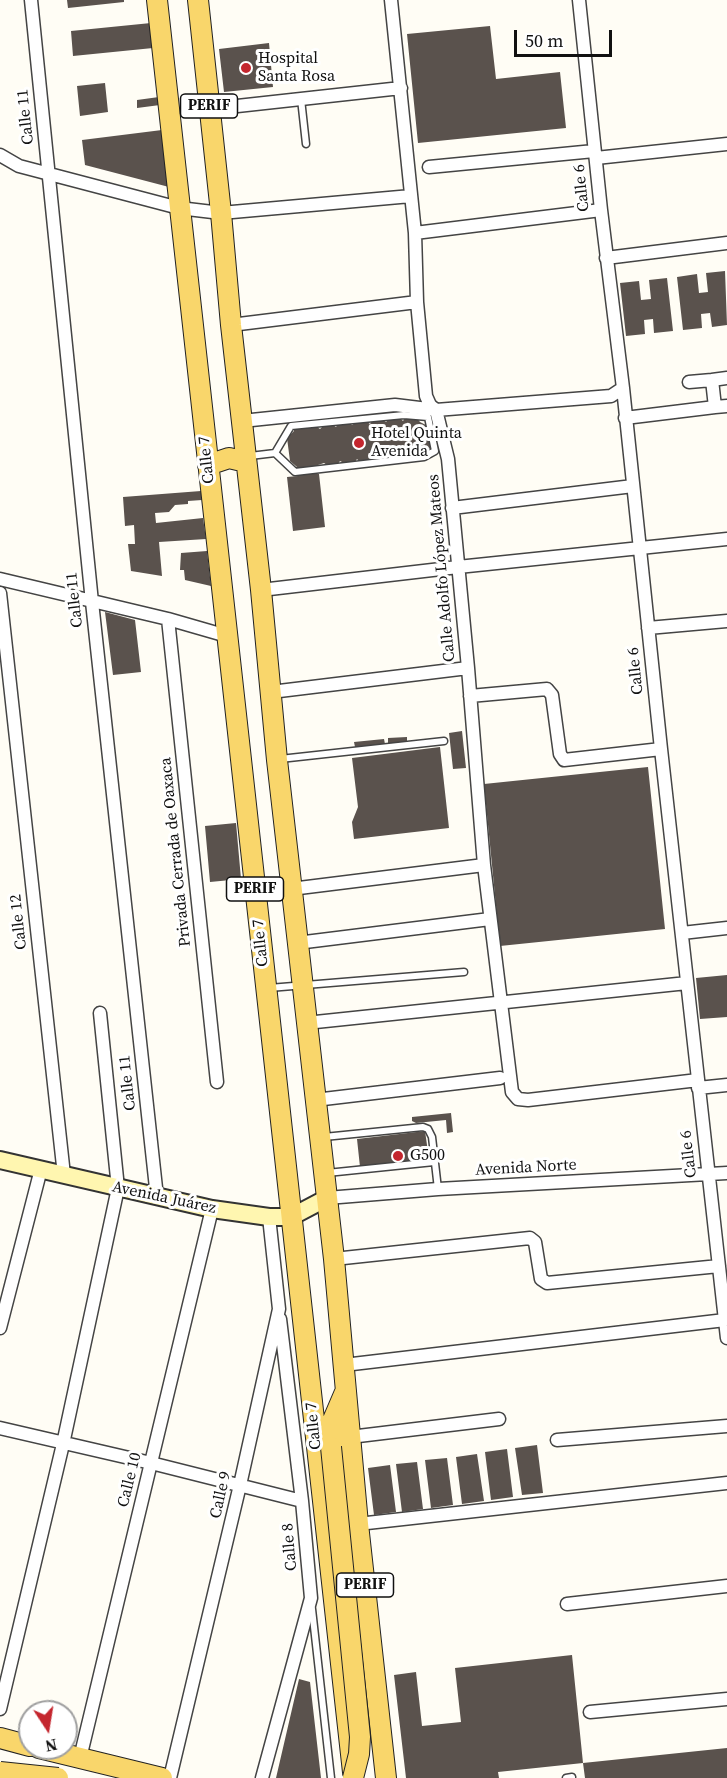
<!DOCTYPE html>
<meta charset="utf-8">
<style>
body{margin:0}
#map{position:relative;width:727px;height:1778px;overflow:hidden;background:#fffdf5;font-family:"Source Serif 4",serif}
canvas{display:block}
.north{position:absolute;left:18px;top:1700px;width:60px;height:60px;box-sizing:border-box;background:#fff;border:2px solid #a0a0a0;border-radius:50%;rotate:168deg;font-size:16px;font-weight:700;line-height:24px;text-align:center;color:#111}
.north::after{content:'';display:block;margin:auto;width:21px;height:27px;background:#c4262e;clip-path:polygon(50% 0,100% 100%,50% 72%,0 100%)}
.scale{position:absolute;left:514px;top:30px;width:98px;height:27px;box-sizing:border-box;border:3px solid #111;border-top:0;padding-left:8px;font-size:18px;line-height:21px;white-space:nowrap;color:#111;-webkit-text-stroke:4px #fff;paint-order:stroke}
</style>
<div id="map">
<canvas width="727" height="1778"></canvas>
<div class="north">N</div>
<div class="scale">50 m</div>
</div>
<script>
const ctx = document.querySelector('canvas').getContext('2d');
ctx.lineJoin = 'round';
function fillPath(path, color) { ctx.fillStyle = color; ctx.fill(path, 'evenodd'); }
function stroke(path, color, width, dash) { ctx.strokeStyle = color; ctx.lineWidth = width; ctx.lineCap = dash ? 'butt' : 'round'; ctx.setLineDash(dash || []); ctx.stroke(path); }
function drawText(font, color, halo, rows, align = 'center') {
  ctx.font = font + ' "Source Serif 4",serif'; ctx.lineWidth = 6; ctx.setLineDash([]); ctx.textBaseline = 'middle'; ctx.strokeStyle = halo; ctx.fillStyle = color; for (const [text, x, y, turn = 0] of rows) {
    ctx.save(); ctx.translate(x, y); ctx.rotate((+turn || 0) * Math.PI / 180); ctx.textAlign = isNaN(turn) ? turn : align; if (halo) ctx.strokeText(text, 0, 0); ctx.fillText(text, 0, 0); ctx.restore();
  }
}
fillPath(new Path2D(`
 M67 0H124V2L68 8Z
 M151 23 153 48 73 56 71 31Z
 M490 26 496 79 560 72 566 128 418 143 407 34Z
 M269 43 273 87 224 92 219 49Z
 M105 83 108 112 80 116 77 86Z
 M159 97 160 105 137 108V100Z
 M162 130 169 187 85 165 82 140Z
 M725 271 727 325 712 327 710 313 701 314 702 328 683 330 677 277 697 274 699 293 708 292 706 273Z
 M667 278 673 331 654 333 653 319 644 320 645 334 626 336 620 283 639 281 641 300 651 299 649 280Z
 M416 417 420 422 426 425 431 448 429 449 423 451 419 455 409 456 406 454 404 457 393 458 390 456 388 458 377 460 374 457 371 460 360 462 357 459 355 462 344 463 340 461 338 464 327 465 324 463 315 466 316 474H319L325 527 293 531 287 477 298 476 297 467 290 461 287 438 294 431 293 422 311 420 312 427H317L320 429 323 426 333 425 336 427 338 424 350 423 352 425 355 423 367 422 370 424 372 421 383 420 386 422 389 419 400 418 403 421 405 418Z
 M201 491 202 500 188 501V504L175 505 169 512 155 513 156 523 203 518 206 539 159 542 162 576 131 571 128 544H135L134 525 125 526 123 497Z
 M207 551 211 586 185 580 184 570H180L181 553Z
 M105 612 135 620 141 672 113 675Z
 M462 731 466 768 453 769 449 733Z
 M407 737V742L388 744V738Z
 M384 739 385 744 355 747 354 742Z
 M440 747 449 828 354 839 352 822 358 807 352 758Z
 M648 767 665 929 500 946 484 784Z
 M236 823 241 879 210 882 205 826Z
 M727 975V1017L700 1019 696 978Z
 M451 1113 453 1132 447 1133 446 1120 416 1123 412 1121V1117Z
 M425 1131 429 1159 360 1167 357 1139Z
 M537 1445 543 1493 522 1495 515 1448Z
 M507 1449 513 1497 491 1500 485 1452Z
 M477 1454 484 1501 462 1504 456 1457Z
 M447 1458 453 1505 431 1508 425 1460Z
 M417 1462 423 1509 402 1512 396 1464Z
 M390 1465 396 1512 374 1515 368 1468Z
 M572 1655 583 1763 498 1772 499 1778H406L394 1675 416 1672 422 1726 461 1722 455 1668Z
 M299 1679 310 1682 321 1778H276Z
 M727 1748V1778H585L583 1763Z`), '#5a524d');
const lane = new Path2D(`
 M301 99 306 144
 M250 456 275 453 295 472 424 457 435 451 428 417 404 415 291 426 275 453
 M280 759 444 741
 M269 988 464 972
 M324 1137 423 1127 428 1129 432 1137 438 1189
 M327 1173 434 1162
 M312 1609 331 1778
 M566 1778 572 1777`);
const street = new Path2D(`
 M31 0 92 602 157 1197
 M391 0 415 233 417 302 426 396 430 405 436 410 448 459 468 668 484 865 512 1092 518 1099 528 1100 698 1080
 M579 0 601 210 623 388 661 749 727 1338
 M210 109 401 88
 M0 155 19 166 179 208 221 213 411 196
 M596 158 727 144
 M429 167 594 151
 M415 233 601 210
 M606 258 727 243
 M231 325 417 302
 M689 382 712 380
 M715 407 727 406
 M625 418 715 407 712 380 727 378
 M242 421 395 405 436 410 611 396 623 388
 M452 508 633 486
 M0 579 168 619 227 636
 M261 590 458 567 727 539
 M0 593 64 1175
 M168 619 217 1082
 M648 628 727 621
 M271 692 468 668
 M470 696 547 689 552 695 560 754 564 760 661 749
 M291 889 484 865
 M682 933 727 928
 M297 943 490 919
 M306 1023 687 983
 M698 1088 727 1085
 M315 1100 500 1078
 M327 1198 438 1189 727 1173
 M334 1259 530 1238 535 1242 541 1279 547 1283 719 1266
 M0 1328 41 1169
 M344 1365 725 1320
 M0 1428 151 1463 302 1501
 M350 1437 499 1419
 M557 1440 727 1426
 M358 1524 727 1483
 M567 1604 727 1586
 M0 1709 63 1444 118 1188 100 1013
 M590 1712 727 1699
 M80 1758 212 1209
 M170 1778 240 1485 279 1309 269 1217
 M262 1778 311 1598 302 1501 280 1319`);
const secondary = new Path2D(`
 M0 1160 212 1209 269 1217H291L327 1198`);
const primary = new Path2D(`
 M157 0 353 1772
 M198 0 221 213 231 325 261 590 277 760 334 1259 358 1524 386 1778
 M208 465 229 458 246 462
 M331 1447 333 1420 345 1392
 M0 1738 30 1746
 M39 1748 162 1778`);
stroke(lane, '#444', 9);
stroke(street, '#444', 15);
stroke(secondary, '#333', 20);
stroke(primary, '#222', 22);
stroke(lane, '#fff', 6);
stroke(street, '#fff', 12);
stroke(secondary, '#fff6b0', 16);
stroke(primary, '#f9d66b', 20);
const primaryBridge = new Path2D(`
 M331 1447 360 1737 359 1754 353 1778
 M0 1772 58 1778`);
stroke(primaryBridge, '#222', 22, []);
stroke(primaryBridge, '#f9d66b', 20);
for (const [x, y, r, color] of [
 [246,68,6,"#c4262e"],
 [359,443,6,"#c4262e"],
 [398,1156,6,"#c4262e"]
]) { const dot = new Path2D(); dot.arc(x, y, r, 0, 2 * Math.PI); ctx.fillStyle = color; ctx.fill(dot); stroke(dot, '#fff', 2); }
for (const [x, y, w] of [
 [209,106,57],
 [255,889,57],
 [365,1585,57]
]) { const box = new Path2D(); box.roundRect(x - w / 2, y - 12, w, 24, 4.5); ctx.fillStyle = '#fff'; ctx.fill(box); stroke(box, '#111', 1.5); }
drawText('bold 15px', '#111', null, [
 ["PERIF",209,106],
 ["PERIF",255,889],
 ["PERIF",365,1585]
]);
drawText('16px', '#111', '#fff', [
 ["Hospital",258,59],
 ["Santa Rosa",258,77],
 ["Hotel Quinta",371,434],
 ["Avenida",371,452],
 ["G500",410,1156]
], 'left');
drawText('16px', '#111', '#fff', [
 ["Calle 11",26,117,-96],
 ["Calle 6",582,188,-96],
 ["Calle 7",207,460,-96],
 ["Calle Adolfo López Mateos",442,568,-95],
 ["Calle 11",75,600,-96],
 ["Calle 6",636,671,-96],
 ["Privada Cerrada de Oaxaca",176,852,-96],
 ["Calle 12",19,922,-96],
 ["Calle 7",261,943,-96],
 ["Calle 11",128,1083,-96],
 ["Calle 6",689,1154,-97],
 ["Avenida Norte",526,1168,-3],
 ["Avenida Juárez",164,1198,12],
 ["Calle 7",314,1426,-96],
 ["Calle 10",130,1480,-76],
 ["Calle 9",221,1495,-77],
 ["Calle 8",290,1547,-95]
]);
</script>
